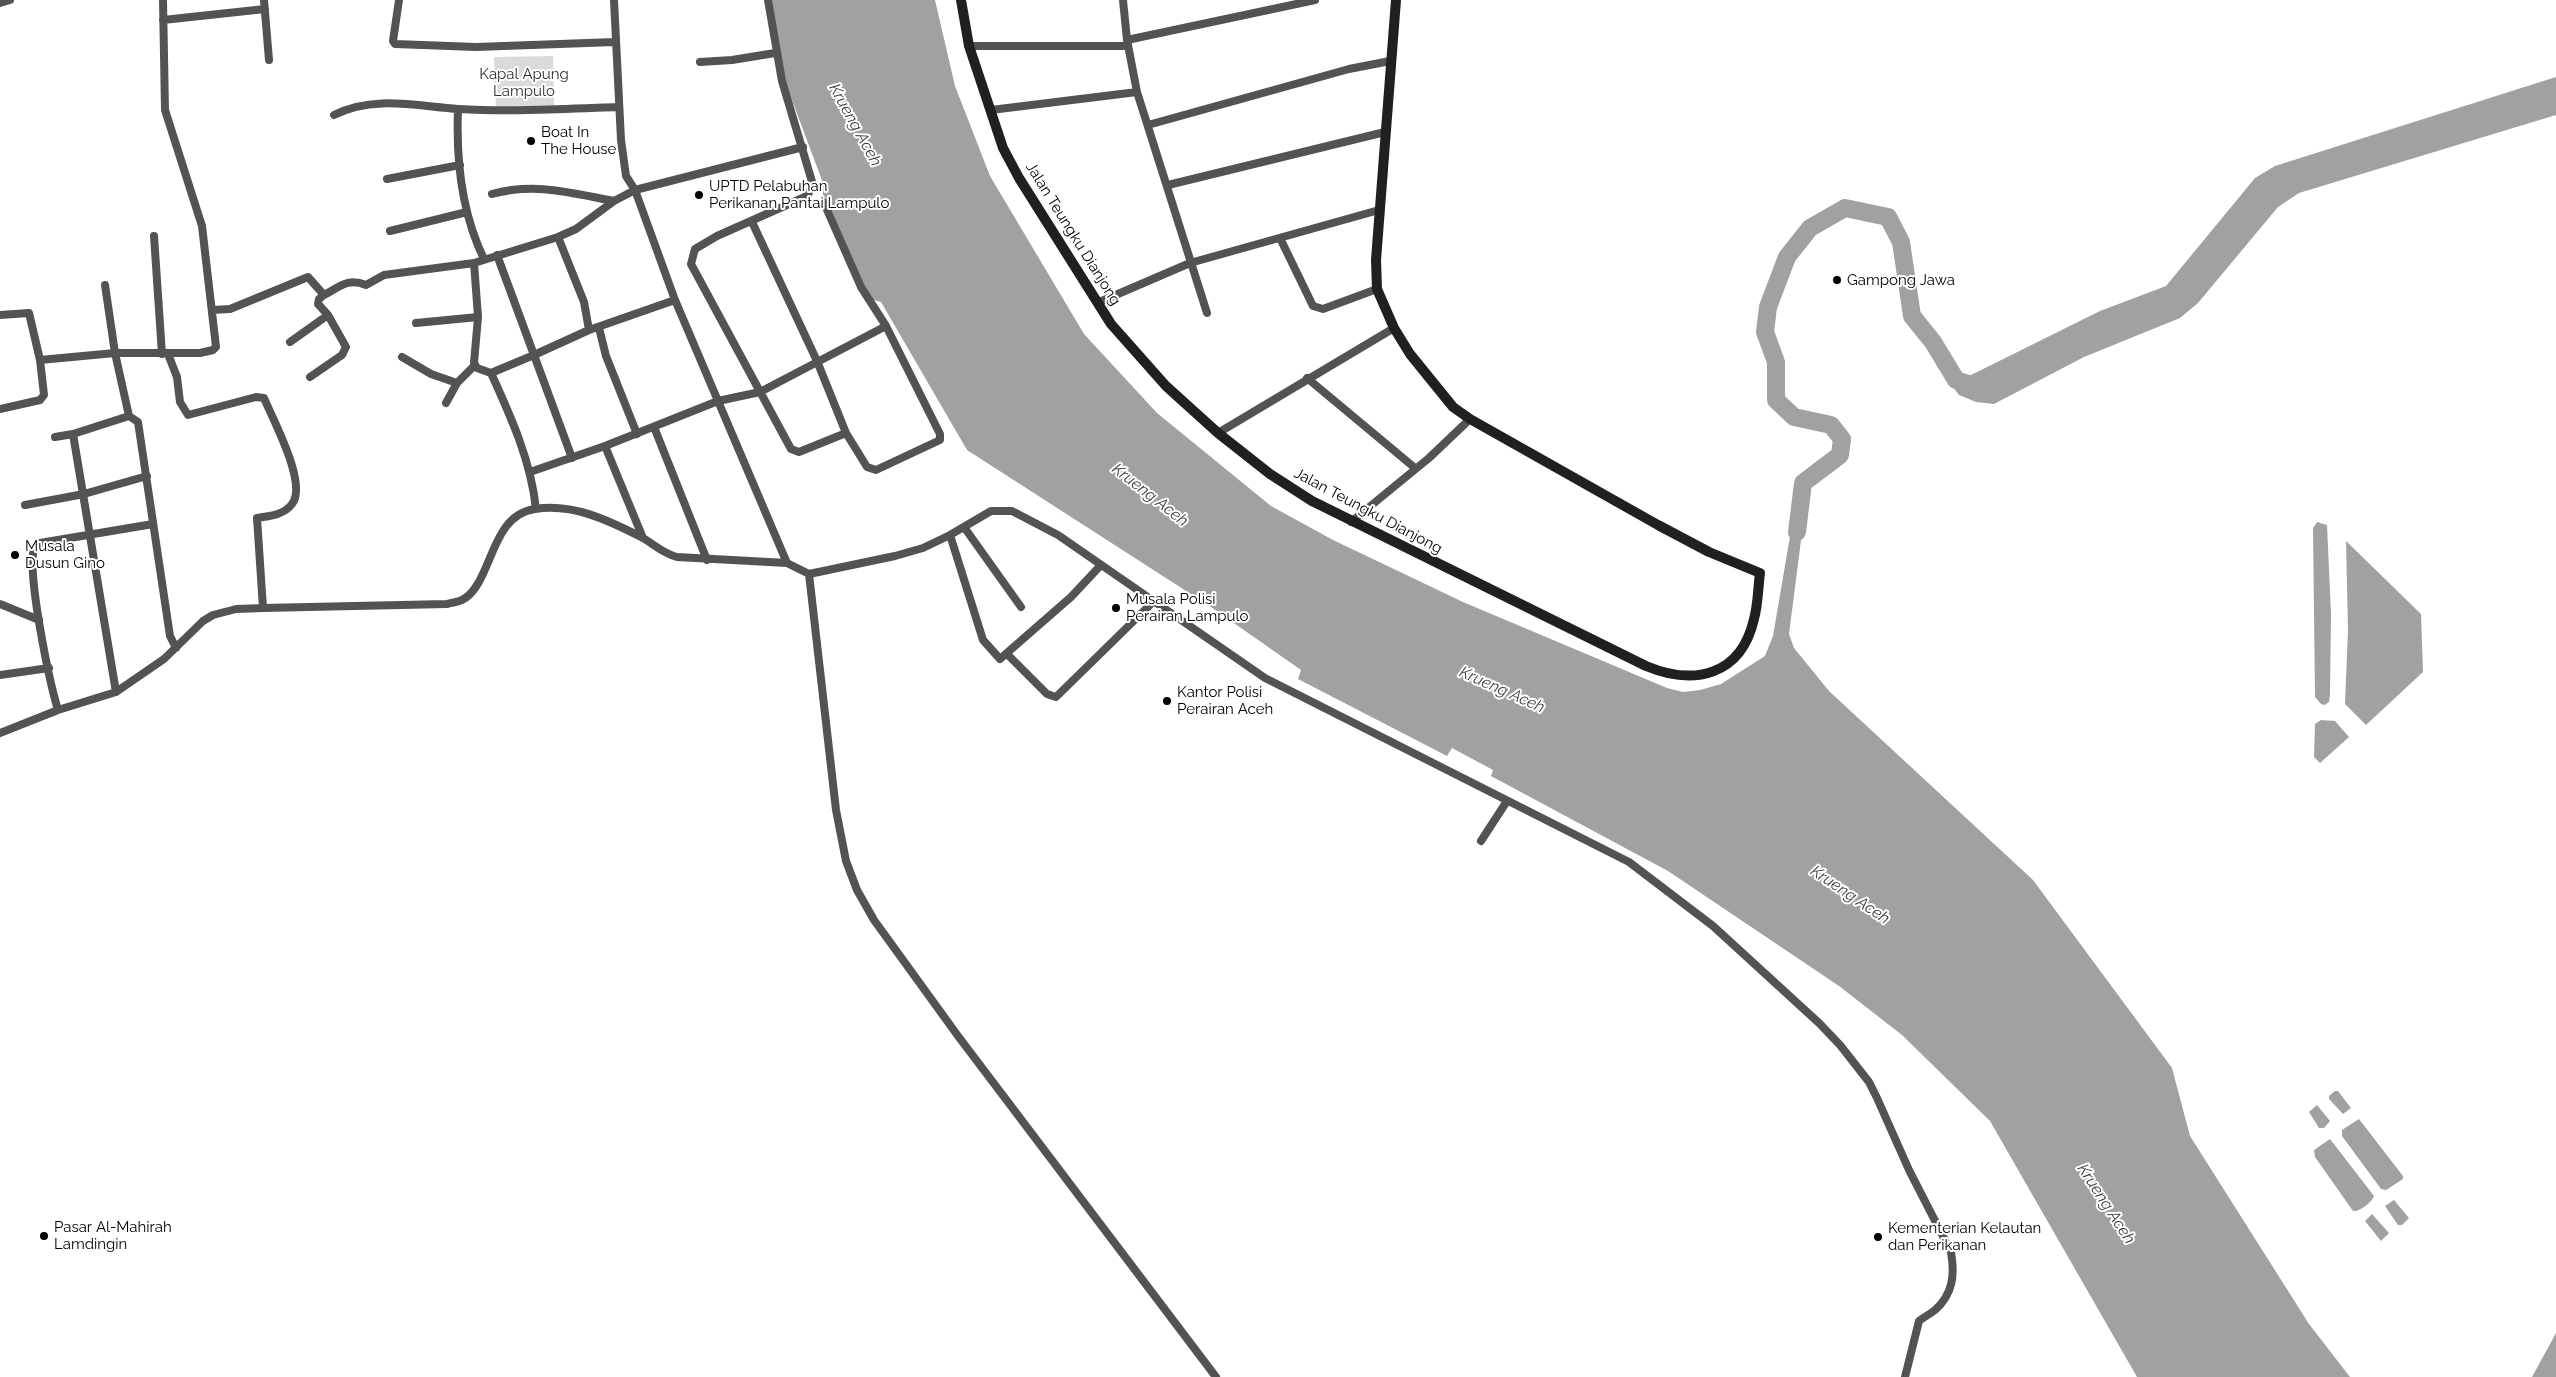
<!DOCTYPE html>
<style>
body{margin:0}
canvas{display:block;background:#fff}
</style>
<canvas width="2556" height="1377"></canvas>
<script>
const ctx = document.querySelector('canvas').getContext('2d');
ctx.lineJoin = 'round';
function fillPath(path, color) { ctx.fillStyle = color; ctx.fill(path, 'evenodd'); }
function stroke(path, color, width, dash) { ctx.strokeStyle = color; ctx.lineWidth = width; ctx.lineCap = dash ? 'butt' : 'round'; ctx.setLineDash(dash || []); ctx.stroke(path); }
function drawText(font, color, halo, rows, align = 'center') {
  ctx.font = font + ' Raleway,sans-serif'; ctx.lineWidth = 4; ctx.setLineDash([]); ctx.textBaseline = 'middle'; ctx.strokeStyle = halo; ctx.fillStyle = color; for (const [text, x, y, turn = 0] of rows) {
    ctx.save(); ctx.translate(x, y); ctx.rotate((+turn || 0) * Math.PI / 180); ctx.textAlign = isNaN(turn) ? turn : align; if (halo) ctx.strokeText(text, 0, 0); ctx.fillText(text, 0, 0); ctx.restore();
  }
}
fillPath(new Path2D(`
 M553 56 554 107 496 109 494 57Z`), '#dadada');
fillPath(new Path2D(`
 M772 0H935L955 86 990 176 1084 334 1157 413 1271 506 1333 540 1463 602 1667 688 1683 692 1700 690 1721 684 1765 656 1773 636 1795 507 1805 509 1789 634 1794 648 1829 691 2033 880 2172 1068 2190 1136 2309 1324 2350 1377H2137L1990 1121 1902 1035 1839 986 1668 871 1491 776 1493 770 1452 748 1447 756 1298 679 1301 670 1211 607 967 450 881 302 870 299 823 196V183L780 68Z
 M2556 77V115L2299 193 2278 207 2198 303 2180 318 2084 357 1994 404 1976 402 1959 395 1949 382 1971 375 2100 311 2166 286 2255 178 2275 166Z
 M2317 522 2327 525 2331 614 2330 694 2329 702 2325 705 2321 704 2315 697 2313 528Z
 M2346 541 2421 614 2423 672 2366 725 2345 704 2348 630Z
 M2321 720 2335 721 2349 737 2320 763 2314 757 2315 724Z
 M2335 1091H2338L2351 1108 2343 1114 2329 1099V1096Z
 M2317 1105 2330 1121 2324 1128H2319L2309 1112Z
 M2359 1119 2403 1176V1179L2386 1190 2381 1189 2342 1136V1130Z
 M2330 1139 2374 1196C2372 1202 2360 1212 2353 1211L2315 1157 2314 1150Z
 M2394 1200 2409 1218 2402 1225H2398L2385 1206Z
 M2372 1214 2389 1233 2381 1241 2365 1221Z
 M2556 1333V1377H2532Z`), '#a1a1a1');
stroke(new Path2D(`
 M1797 532 1803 483 1840 455 1842 439 1831 425 1794 417 1776 400V362L1765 332 1768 307 1787 257 1810 228 1845 208 1888 217 1901 242 1912 316 1933 342 1956 380 1977 387`), '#a1a1a1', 18);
stroke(new Path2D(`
 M264 0 269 60
 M399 0 393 41 395 44 476 47 615 42
 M768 0 782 81 813 185 807 196 717 236 695 249 691 264 791 449 799 452 846 433
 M1123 0 1127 40 1137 92 1207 313
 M0 3 10 0
 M163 20 265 9
 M1127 40 1315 0
 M969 46H1128
 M700 62 732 60 775 53
 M458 109C456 159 462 214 484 259
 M991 110 1137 92
 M334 115C373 95 416 106 458 109 512 112 566 109 619 107
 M1148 125 1349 69 1390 61
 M387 179 460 165
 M1168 185 1385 132
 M492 194C535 182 571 193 614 201
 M824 203 861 287 886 326
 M390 231 467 212
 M154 236 162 354
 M558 237 584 302 589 330
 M1280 238 1313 306 1323 309 1377 289
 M474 263 478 317 474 363 477 368 491 373 534 355 497 255
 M105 285 115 353 129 416
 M1097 303 1190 263 1379 210
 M212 310 230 309 308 277 324 295C341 286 348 278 366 285L384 275 474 263 558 237 576 229 614 201 635 190 803 147
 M0 315 29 313 40 360 44 395 40 400 0 409
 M416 323 478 317
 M599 328 606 356 637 434
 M290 342 328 315
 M168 354 177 377 180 402 188 415 256 397 264 398C273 420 308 484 292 504 284 515 269 516 257 518L263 608
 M402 357 431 374 457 383
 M40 360 115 353H200L213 350 216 347 202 226 165 110 163 0
 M491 373C511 417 531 461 536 509
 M310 377 342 355 346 347 328 315 318 304 319 299 324 295
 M1307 378 1415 468
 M446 403 457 383 475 365
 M654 427 707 560
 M1218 433 1394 328
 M73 434 116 692
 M55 437 73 434 129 416 138 422 170 636 176 648
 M605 446 643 538
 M572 458 534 355 589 330 675 300
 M530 472 605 446 718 401 760 392 886 326 940 434V440L876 470 867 467 846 433 817 361 752 222
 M25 505 84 494 147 476
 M1351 522 1429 458 1470 419
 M964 527 1021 607
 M950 535 983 640 1000 659 1071 597 1101 565
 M787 563 809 574 895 556 923 548 950 535 991 511H1012L1058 535 1265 678 1629 862 1713 926 1819 1023 1840 1045 1869 1082 1877 1098 1909 1170 1951 1252C1955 1275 1953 1294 1935 1310 1930 1314 1924 1317 1919 1321L1905 1377
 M809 574 836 810 846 861 857 890 874 920 958 1036 1216 1377
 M0 604 39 620
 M1007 654 1047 694 1056 697 1153 602
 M0 675 49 668
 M58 710C49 680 27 575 34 548L40 543 153 524
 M0 733 58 710 116 692 164 659 203 621 213 615 236 609 263 608 447 604C451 603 457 602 462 600 493 584 489 515 535 509 572 503 608 520 641 537 654 544 662 553 677 557L787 563 675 300 635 190 626 176 621 140 614 0
 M1481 841 1507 801`), '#535353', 8);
stroke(new Path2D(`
 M961 0 969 46 1003 148 1019 178 1111 324 1166 386 1218 433 1270 474 1312 501 1646 666C1694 686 1741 676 1754 619 1758 605 1758 588 1760 573L1709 552 1658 525 1470 419 1453 407 1410 354 1394 328 1377 289 1376 260 1396 0`), '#202020', 10);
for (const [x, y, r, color] of [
 [531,141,5,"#000"],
 [699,195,5,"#000"],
 [1837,280,5,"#000"],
 [15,555,5,"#000"],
 [1116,608,5,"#000"],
 [1167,701,5,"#000"],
 [44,1236,5,"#000"],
 [1878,1237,5,"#000"]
]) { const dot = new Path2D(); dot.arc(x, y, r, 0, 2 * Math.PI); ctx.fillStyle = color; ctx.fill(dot); stroke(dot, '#fff', 2); }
drawText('15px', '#313131', '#fff', [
 ["Kapal Apung",524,74],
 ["Lampulo",524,91]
]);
drawText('15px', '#000', '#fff', [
 ["Boat In",541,132],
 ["The House",541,149],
 ["UPTD Pelabuhan",709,186],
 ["Perikanan Pantai Lampulo",709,203],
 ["Gampong Jawa",1847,280],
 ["Musala",25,546],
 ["Dusun Gino",25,563],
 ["Musala Polisi",1126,599],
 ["Perairan Lampulo",1126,616],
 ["Kantor Polisi",1177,692],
 ["Perairan Aceh",1177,709],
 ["Pasar Al-Mahirah",54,1227],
 ["Lamdingin",54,1244],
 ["Kementerian Kelautan",1888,1228],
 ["dan Perikanan",1888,1245]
], 'left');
drawText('15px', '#000', '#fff', [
 ["Jalan Teungku Dianjong",1073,234,58],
 ["Jalan Teungku Dianjong",1368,511,28]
]);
drawText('italic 16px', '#424242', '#fff', [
 ["Krueng Aceh",855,125,61],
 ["Krueng Aceh",1150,495,38],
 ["Krueng Aceh",1502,690,24],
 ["Krueng Aceh",1850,895,34],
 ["Krueng Aceh",2106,1204,57]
]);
</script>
